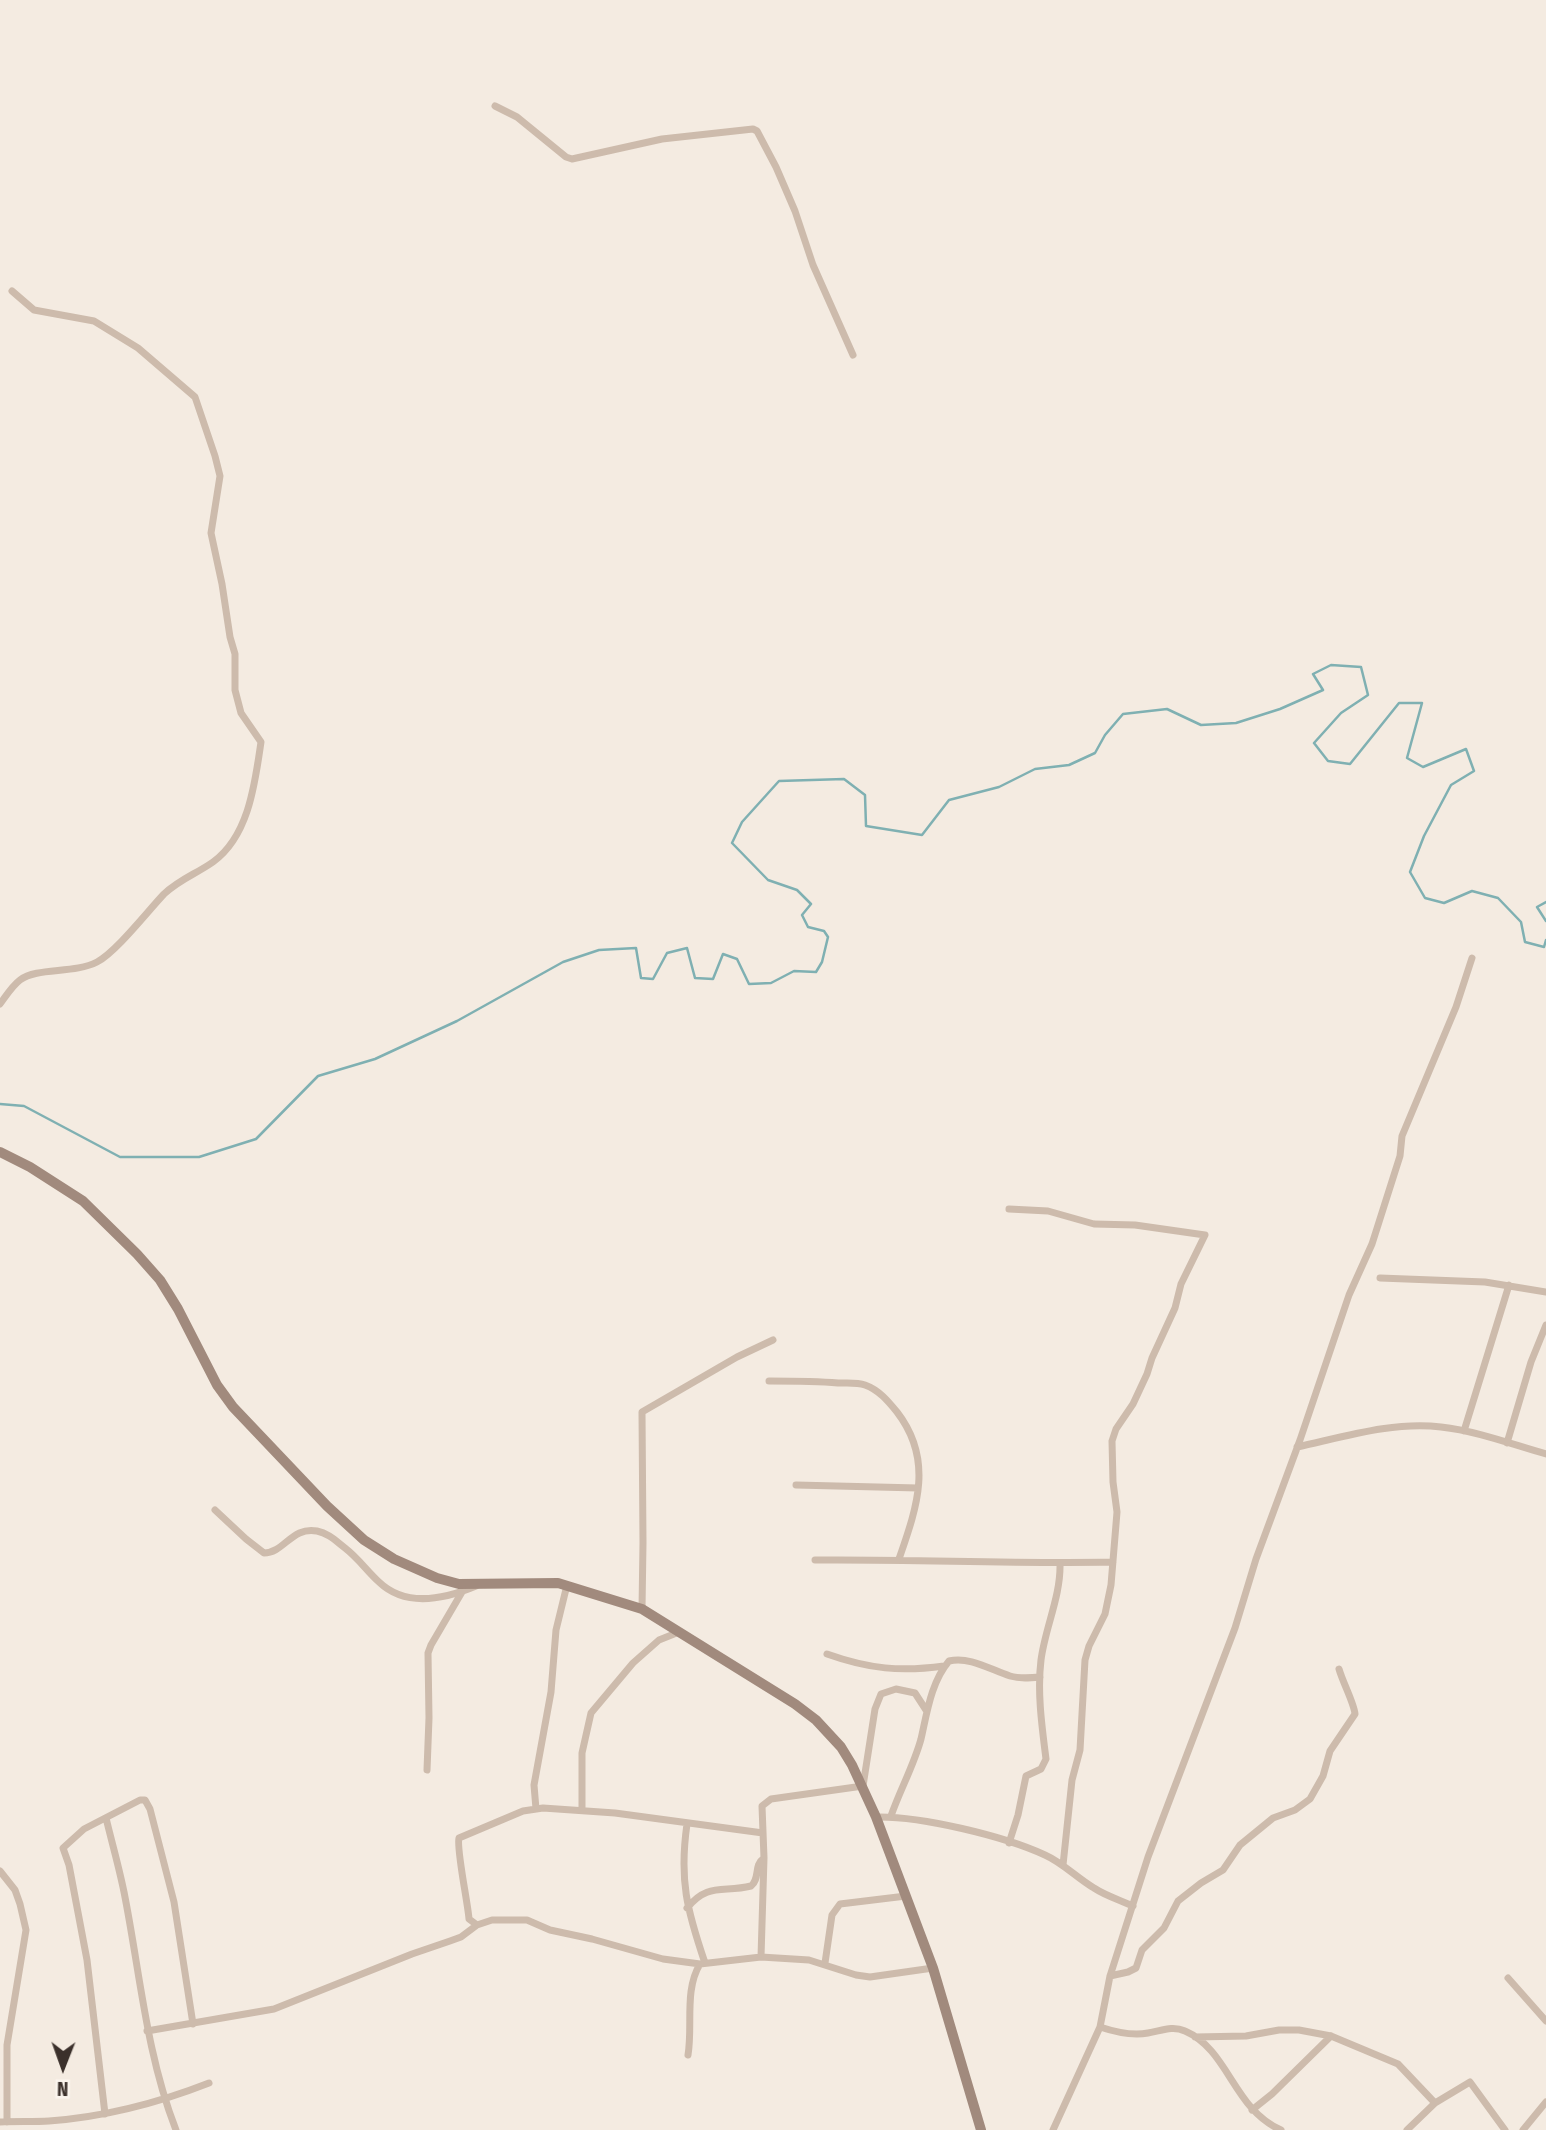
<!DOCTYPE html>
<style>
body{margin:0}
#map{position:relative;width:1546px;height:2130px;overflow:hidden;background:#f4ebe1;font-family:"Fira Sans Condensed",sans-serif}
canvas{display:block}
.north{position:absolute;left:28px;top:2032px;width:70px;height:70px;-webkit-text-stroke:5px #fbf5ee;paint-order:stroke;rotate:181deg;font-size:19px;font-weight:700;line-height:28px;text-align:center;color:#3b302b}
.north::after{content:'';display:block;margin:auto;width:24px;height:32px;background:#3b302b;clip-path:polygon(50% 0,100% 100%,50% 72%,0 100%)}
</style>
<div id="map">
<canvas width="1546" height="2130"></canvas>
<div class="north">N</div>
</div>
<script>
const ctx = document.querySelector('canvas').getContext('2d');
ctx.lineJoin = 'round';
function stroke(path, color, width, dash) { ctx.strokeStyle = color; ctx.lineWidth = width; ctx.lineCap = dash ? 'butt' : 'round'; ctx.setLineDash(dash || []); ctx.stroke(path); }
stroke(new Path2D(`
 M1546 902 1537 907 1546 921
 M0 1104 24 1106 120 1157H199L256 1139 318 1076 375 1059 457 1021 563 962 599 950 636 948 641 978 653 979 667 953 687 948 695 978 713 979 723 954 737 959 749 984 771 983 794 971 816 972 822 962 828 937 824 931 808 927 802 915 811 904 797 890 768 880 732 843 742 822 779 781 844 779 865 795 866 826 922 835 949 800 999 787 1035 769 1069 765 1095 753 1105 735 1123 714 1167 709 1201 725 1236 723 1280 709 1323 690 1313 674 1331 665 1361 667 1368 695 1341 713 1314 743 1328 761 1350 764 1399 703H1422L1407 758 1423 767 1466 749 1474 771 1451 785 1424 836 1410 872 1425 898 1444 903 1472 891 1498 898 1521 922 1525 942 1544 947 1546 940`), '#7fb0b2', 2.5);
stroke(new Path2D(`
 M495 106 517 117 566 157 572 159 662 139 753 129 757 131 776 167 795 211 813 265 853 355
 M0 1004C6 996 12 986 20 980 37 967 74 974 97 962 116 952 147 912 164 894 180 879 196 874 213 862 249 836 255 783 261 742L241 713 235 690V654L230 637 222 584 211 533 220 476 215 456 195 397 138 348 94 321 34 310 12 291
 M1009 1209 1048 1211 1094 1224 1135 1225 1205 1235 1181 1284 1175 1308 1152 1358 1147 1374 1133 1404 1116 1429 1112 1441 1113 1482 1117 1512 1111 1585 1105 1614 1089 1646 1085 1660 1080 1750 1072 1780 1063 1865
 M1380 1278 1485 1282 1546 1292
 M769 1381C792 1381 815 1381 838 1383 847 1383 857 1382 865 1385 879 1390 888 1401 897 1412 934 1460 917 1507 899 1559
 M1464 1431 1509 1285
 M1507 1443 1531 1362 1546 1325
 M1297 1447C1343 1437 1394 1421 1441 1427 1477 1431 1511 1444 1546 1454
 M796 1485 918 1488
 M215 1510 246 1539 264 1553C284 1553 292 1526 317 1531 328 1533 336 1541 345 1548 358 1558 367 1571 379 1582 406 1608 445 1599 476 1586
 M815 1560C914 1559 1014 1564 1113 1562
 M642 1609 643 1543 642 1412 737 1357 773 1340
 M827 1654C869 1669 901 1672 944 1666
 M427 1770 429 1718 428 1653 431 1645 462 1592
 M536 1809 534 1785 551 1692 556 1630 567 1585
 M582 1810V1753L591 1713 633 1663 659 1640 679 1632
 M891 1816C900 1790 914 1765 921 1739 927 1713 931 1682 949 1661 970 1656 991 1670 1010 1676 1020 1679 1030 1678 1040 1677
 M876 1817C921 1816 1004 1836 1045 1855 1063 1863 1077 1878 1094 1888 1106 1896 1120 1900 1133 1906
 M106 1818C112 1843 119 1867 124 1892 140 1972 146 2053 176 2130
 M687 1824C679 1880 687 1910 705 1963
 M1009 1843 1018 1815 1026 1776 1041 1769 1046 1759C1042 1727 1037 1692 1041 1660 1045 1628 1061 1596 1060 1563
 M0 1871 15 1890 20 1904 26 1930 7 2045V2122
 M687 1908C708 1882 723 1893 751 1886 760 1879 754 1865 763 1859
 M477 1925 469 1919C468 1904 456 1847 459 1838L523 1811 543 1808 615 1813 763 1833
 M761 1957 764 1858 762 1806 771 1799 863 1786 875 1709 881 1694 896 1689 915 1693 926 1710
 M825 1963 832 1915 840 1904 906 1896
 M1110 1976 1128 1972 1136 1968 1142 1950 1164 1928 1178 1901 1201 1883 1223 1870 1240 1845 1273 1818 1295 1810 1310 1799 1323 1776 1330 1751 1355 1714C1354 1703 1343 1683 1339 1669
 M1508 1978 1546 2021
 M1100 2027C1115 2032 1132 2036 1148 2033 1161 2031 1172 2025 1185 2031 1229 2050 1233 2109 1281 2130
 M147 2031 274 2009 412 1954 450 1941 461 1937 477 1925 492 1920H527L550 1930 592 1939 663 1959 700 1964
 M1195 2037 1246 2036 1279 2030H1299L1331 2036 1398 2064 1435 2103
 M688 2055C693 2026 684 1990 700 1964L761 1957 809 1960 856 1975 870 1977 933 1968
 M1252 2110 1272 2094 1331 2036
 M105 2114 87 1960 69 1865 63 1848 84 1829 140 1800H145L150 1809 174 1902 193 2024
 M0 2122C16 2121 33 2122 49 2121 104 2117 158 2103 209 2083
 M1053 2130 1100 2027 1110 1976 1148 1857 1235 1628 1256 1559 1300 1440 1349 1295 1372 1244 1400 1156 1402 1136 1456 1007 1472 958
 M1407 2130 1435 2103 1470 2082 1505 2130
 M1523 2130 1546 2102`), '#cdbbac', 7);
stroke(new Path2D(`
 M0 1152 30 1167 83 1201 137 1254 160 1280 178 1309 217 1385 233 1407 327 1506 364 1540 394 1559 437 1578 459 1584 558 1583 642 1609 795 1704 816 1720 841 1747 852 1765 876 1817 933 1968 981 2130`), '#a18a7d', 10);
</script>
